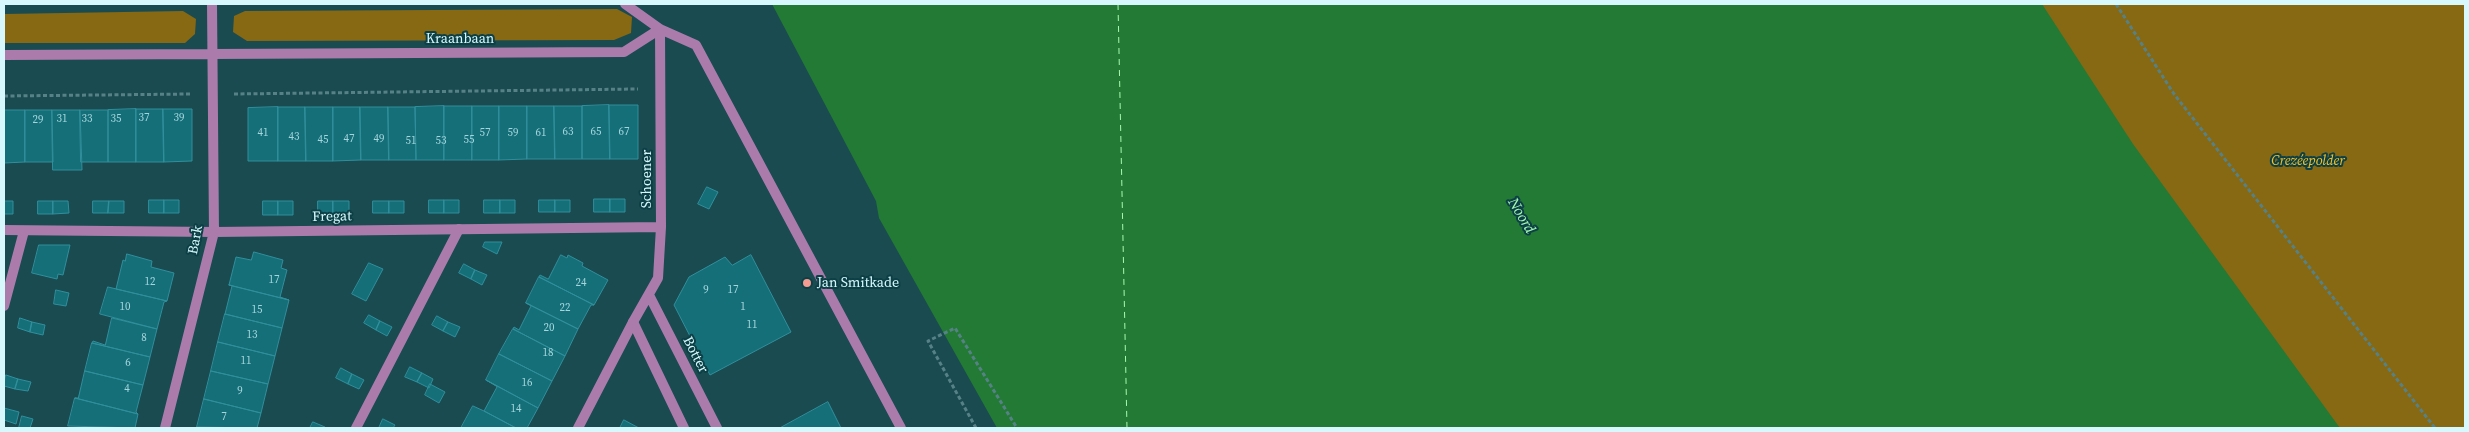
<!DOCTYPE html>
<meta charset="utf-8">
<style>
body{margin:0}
#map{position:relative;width:2469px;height:432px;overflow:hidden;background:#1a4b51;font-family:"Source Serif 4",serif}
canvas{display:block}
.frame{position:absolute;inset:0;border:5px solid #d7f9fd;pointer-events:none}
</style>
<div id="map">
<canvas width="2469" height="432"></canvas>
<div class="frame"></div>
</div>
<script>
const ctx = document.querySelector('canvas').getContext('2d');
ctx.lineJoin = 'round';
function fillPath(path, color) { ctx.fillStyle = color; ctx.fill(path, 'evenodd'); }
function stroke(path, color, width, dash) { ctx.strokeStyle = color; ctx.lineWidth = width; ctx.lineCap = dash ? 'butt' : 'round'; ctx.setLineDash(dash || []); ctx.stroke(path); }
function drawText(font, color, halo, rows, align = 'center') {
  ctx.font = font + ' "Source Serif 4",serif'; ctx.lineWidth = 4; ctx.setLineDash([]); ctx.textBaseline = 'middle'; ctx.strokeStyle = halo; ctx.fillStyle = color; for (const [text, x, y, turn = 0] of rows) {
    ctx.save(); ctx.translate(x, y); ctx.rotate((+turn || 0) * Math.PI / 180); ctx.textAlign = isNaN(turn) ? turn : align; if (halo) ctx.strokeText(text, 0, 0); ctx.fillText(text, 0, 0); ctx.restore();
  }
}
fillPath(new Path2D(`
 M2013 4H2465V428H2307Z
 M617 9 632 17 631 33 614 40 247 41 233 32 234 16 245 11Z
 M183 11 196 19 195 34 185 43H4V14Z`), '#876813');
fillPath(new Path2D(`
 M772 4H2042L2133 144 2340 428H997L879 218 876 201Z`), '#237a34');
stroke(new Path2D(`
 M1118 4 1127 428`), '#a7faaf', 1, [6, 5]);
const building = new Path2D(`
 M609 105H638V159H610Z
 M609 105 610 159H582V106Z
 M444 106H472V160H444Z
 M444 106V160H416L415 107Z
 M472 106H499V160H472Z
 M499 106H527V159L499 160Z
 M527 106H554L555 159H527Z
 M554 106H582V159H555Z
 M278 107V161H248V108Z
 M278 107H305L306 161H278Z
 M305 107H333V161H306Z
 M333 107H360L361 160 333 161Z
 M360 107H388L389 160H361Z
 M388 107H415L416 160H389Z
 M136 109H163L164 162H136Z
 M136 109V162H108V110Z
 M163 109H192V161L164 162Z
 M4 110H25V162L4 163Z
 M25 110H52L53 162H25Z
 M52 110H80L82 170H53Z
 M80 110H108V162H81Z
 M707 187 718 192 709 209 698 204Z
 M594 199H610V212H594Z
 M610 199H625V212H610Z
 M149 200H164V213H149Z
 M164 200H179V213H164Z
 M429 200H444V213H429Z
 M444 200H459V213H444Z
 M484 200H500V213H484Z
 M500 200H515V213H500Z
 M539 200H555V212H539Z
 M555 200H570V212H555Z
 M4 201H13V214H4Z
 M38 201H53V214H38Z
 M53 201H68L69 213 53 214Z
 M93 201H109L108 213H93Z
 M109 201H124V213H108Z
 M263 201H278V215H263Z
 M278 201H293V215H278Z
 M318 201H333V214H318Z
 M333 201H349V214H333Z
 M373 201H389V213H373Z
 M389 201H404V213H389Z
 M485 242H502L497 254 483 247Z
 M39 245H70L63 275 58 274 57 279 32 273Z
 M254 252 283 260 281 268 287 270 280 297 289 300 229 285 236 257 251 260Z
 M127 254 152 261 151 267 174 273 167 301 116 289 123 260 125 261Z
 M561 255 567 258 568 255 583 263 582 266 608 280 594 305 539 277 540 275 548 279Z
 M751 255 791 332 710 375 674 305 689 277 725 257 732 265Z
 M369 263 383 269 366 301 352 294Z
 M464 264 475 270 471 279 459 273Z
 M475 270 487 275 482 285 471 279Z
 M539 277 594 305H591L578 329 526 303Z
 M229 285 289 300 282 328 225 314 232 286Z
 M108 287 167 301 164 302 157 329 100 314Z
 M56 290 69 293 66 306 54 304Z
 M526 303 578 329 565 356 513 329 514 327 519 330 531 306Z
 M225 314 282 328 275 356 218 342Z
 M369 315 380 321 376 330 364 323Z
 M437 316 448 322 443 331 432 325Z
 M20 318 32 322 30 332 18 328Z
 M112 318 157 329 150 357 92 343 93 341 105 345Z
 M380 321 392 327 387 336 376 330Z
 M32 322 45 325 43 335 30 332Z
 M448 322 460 327 455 337 443 331Z
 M513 329 565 356 552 381 499 354Z
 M218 342 275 356 268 384 211 371Z
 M92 343 150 357 143 385 85 371Z
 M499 354 552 381 538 408 486 380Z
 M410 367 422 373 417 382 405 377Z
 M341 368 352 374 348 384 336 378Z
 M85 371 143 385 136 412 138 414 75 398H78Z
 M211 371 268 384 261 413 204 399Z
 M422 373 433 379 429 388 417 382Z
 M352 374 364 380 359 389 348 384Z
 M6 375 18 379 15 389 4 386Z
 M18 379 31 382 28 391 15 389Z
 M486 380 538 408 527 428H516L484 411 497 387Z
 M430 384 445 392 439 403 425 395Z
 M75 398 138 414 135 428 68 426Z
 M204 399 261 413 257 428 197 427Z
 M828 402 841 428H780Z
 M473 406 484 411 516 428H461Z
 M4 408 19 412 16 424 4 420Z
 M22 416 33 419 30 428H19Z
 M383 419 395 425 393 428H379Z
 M624 420 639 428H620Z
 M313 422 325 427 324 428H310Z`);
fillPath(building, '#156f79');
stroke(building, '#308f9b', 1);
stroke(new Path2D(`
 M2116 4 2174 94 2435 428
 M234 94 638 89
 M4 96 191 94
 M976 428 928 341 955 328 1017 428`), '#568287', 3, [4, 2.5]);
stroke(new Path2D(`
 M4 306 24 231
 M633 322 684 428
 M356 428 459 229`), '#ab7cab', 10);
stroke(new Path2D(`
 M625 4 660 29 696 45 901 428
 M4 55 624 52 660 29
 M4 230 214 232 661 227
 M649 295 717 428
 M165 428 214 232 212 4
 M578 428 633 322 658 278 661 227 660 29`), '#ab7cab', 10);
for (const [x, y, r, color] of [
 [807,283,5,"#f59c92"]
]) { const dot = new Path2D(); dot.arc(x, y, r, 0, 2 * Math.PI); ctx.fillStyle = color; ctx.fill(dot); stroke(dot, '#0c4046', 2); }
drawText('11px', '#a6d6dc', null, [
 ["37",144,118],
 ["39",179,118],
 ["31",62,119],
 ["33",87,119],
 ["35",116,119],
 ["29",38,120],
 ["63",568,132],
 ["65",596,132],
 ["67",624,132],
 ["41",263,133],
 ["57",485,133],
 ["59",513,133],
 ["61",541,133],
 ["43",294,137],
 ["47",349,139],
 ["49",379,139],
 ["45",323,140],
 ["55",469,140],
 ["51",411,141],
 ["53",441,141],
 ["17",274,280],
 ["12",150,282],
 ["24",581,283],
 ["9",706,290],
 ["17",733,290],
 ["10",125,307],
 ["1",743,307],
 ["22",565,308],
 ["15",257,310],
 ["11",752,325],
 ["20",549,328],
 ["13",252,335],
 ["8",144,338],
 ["18",548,353],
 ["11",246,361],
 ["6",128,363],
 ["16",527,383],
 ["4",127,389],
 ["9",240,391],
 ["14",516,409],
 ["7",224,417]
]);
drawText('14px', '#d7f9fd', '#0c4046', [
 ["Kraanbaan",460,39],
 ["Schoener",647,179,-90],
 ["Fregat",332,217,-1],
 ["Bark",196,240,-79],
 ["Botter",695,355,63]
]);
drawText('italic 14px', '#f6c026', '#0c4046', [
 ["Crezéepolder",2308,161]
]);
drawText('14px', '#d7f9fd', '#0c4046', [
 ["Jan Smitkade",817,283]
], 'left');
drawText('italic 15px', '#a7faaf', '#0c4046', [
 ["Noord",1521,216,59]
]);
</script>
